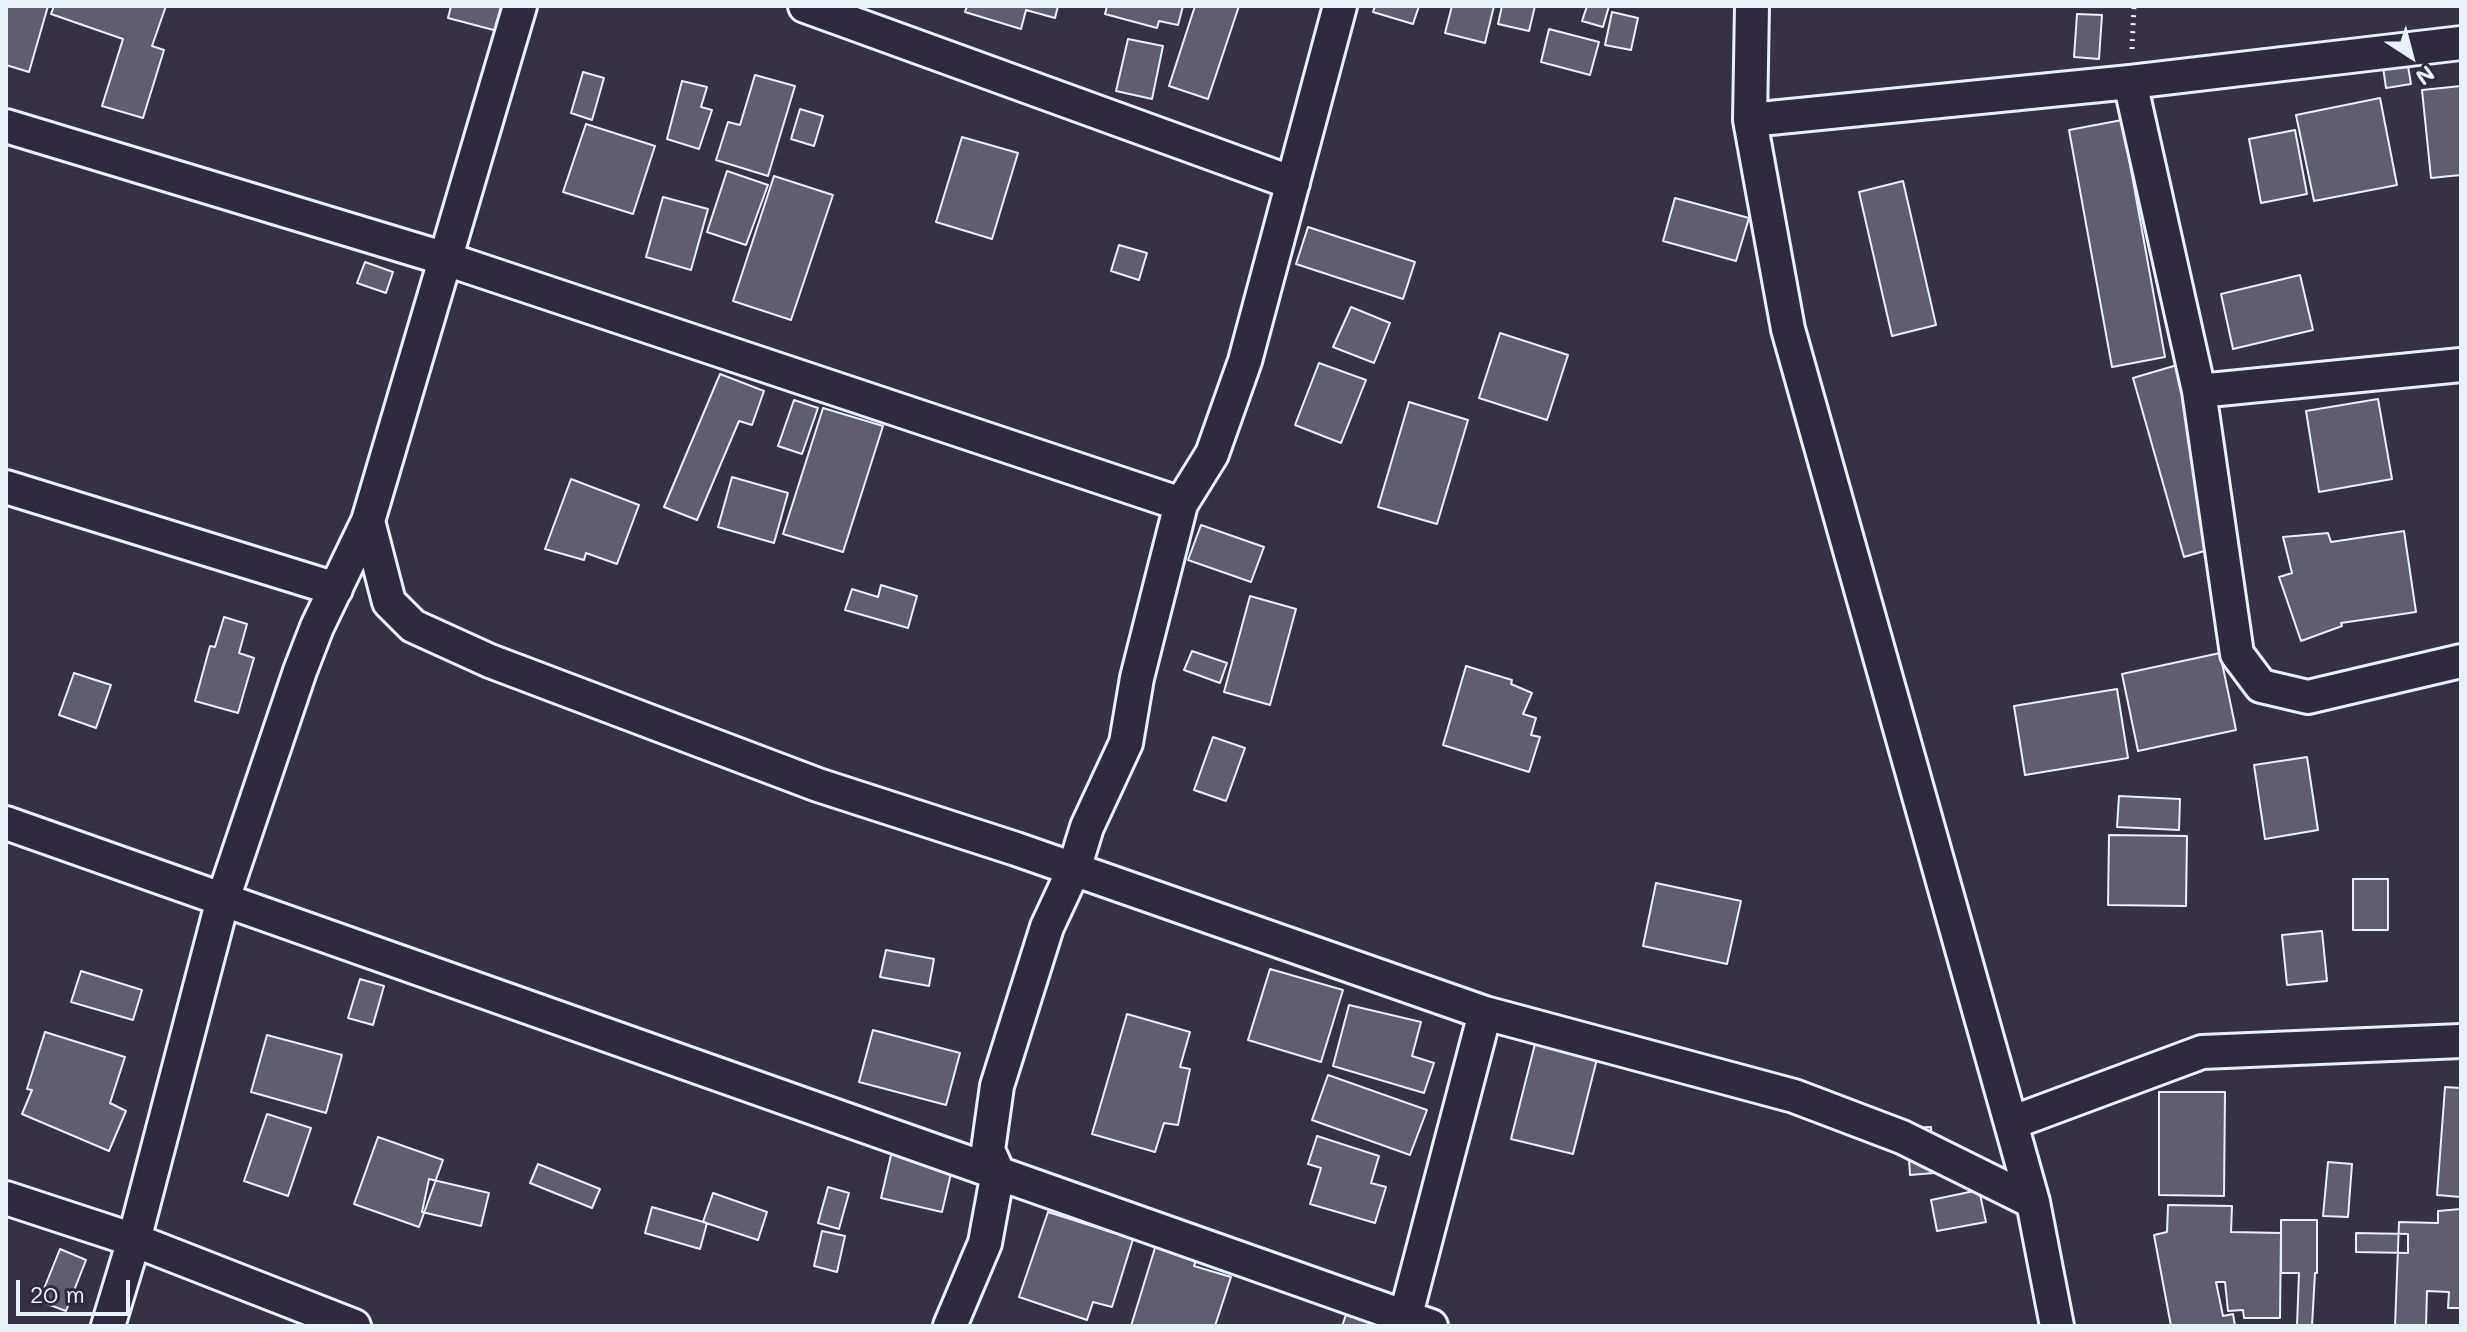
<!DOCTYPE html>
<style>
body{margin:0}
#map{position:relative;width:2467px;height:1332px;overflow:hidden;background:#363244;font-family:Mali,sans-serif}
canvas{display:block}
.frame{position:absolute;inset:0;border:8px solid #e8f1f8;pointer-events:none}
.north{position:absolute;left:2371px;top:16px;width:80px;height:80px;-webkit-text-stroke:6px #2f2a3d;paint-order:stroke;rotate:144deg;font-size:22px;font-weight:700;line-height:32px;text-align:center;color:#e8f1f8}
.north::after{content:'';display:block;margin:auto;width:28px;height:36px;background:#e8f1f8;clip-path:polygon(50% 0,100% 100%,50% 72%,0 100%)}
.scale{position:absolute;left:16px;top:1280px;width:114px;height:36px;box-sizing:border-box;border:4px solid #e8f1f8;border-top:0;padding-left:10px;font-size:24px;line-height:28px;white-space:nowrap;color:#e8f1f8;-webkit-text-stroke:6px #2f2a3d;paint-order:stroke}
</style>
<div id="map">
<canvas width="2467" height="1332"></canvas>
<div class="frame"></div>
<div class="north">N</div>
<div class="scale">20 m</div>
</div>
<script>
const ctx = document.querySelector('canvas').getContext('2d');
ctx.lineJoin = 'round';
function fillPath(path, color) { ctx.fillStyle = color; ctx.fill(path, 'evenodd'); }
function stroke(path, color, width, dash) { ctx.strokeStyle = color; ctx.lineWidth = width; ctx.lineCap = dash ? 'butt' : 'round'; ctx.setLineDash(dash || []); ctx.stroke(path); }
const building = new Path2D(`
 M6 6H48L29 72 6 65Z
 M54 6H166L152 46 164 50 143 118 102 106 123 39 51 14Z
 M451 6H515L505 33 448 18Z
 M967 6H1058L1055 18 1026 10 1021 29 965 12Z
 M1107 6H1183L1178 25 1159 21 1157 28 1105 14Z
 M1195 6H1239L1208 99 1169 86Z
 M1375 6H1419L1413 24 1373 12Z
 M1452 6H1494L1485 43 1445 33Z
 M1502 6H1535L1529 31 1498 24Z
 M1587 6H1609L1603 27 1582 21Z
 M1612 12 1638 18 1631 50 1605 45Z
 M2077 14 2102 15 2099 59 2074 57Z
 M1549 29 1599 42 1590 75 1541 62Z
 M1128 39 1163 46 1152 99 1116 91Z
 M2404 42 2411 84 2386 88 2380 46Z
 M583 72 604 78 592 120 571 113Z
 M755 75 795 86 768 176 716 160 728 122 740 125Z
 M682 81 707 87 701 107 712 110 699 149 667 139Z
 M2461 86V175L2431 178 2422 90Z
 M2380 98 2397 185 2314 201 2296 115Z
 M800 109 823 116 814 146 791 139Z
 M2122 120 2165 357 2112 367 2069 130Z
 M586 124 655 146 633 214 563 192Z
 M2295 130 2307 194 2261 203 2249 139Z
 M962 137 1018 153 992 239 936 222Z
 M727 171 768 185 746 245 707 232Z
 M774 176 833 195 791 320 733 301Z
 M1903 181 1936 325 1892 336 1859 192Z
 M663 197 708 209 691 270 646 257Z
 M1675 198 1749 218 1736 261 1663 241Z
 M1308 227 1415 262 1403 299 1296 264Z
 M1119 245 1147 253 1139 280 1111 271Z
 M365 262 393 272 386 293 357 283Z
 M2300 275 2313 330 2233 349 2221 294Z
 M1351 307 1390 323 1374 363 1333 347Z
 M1500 333 1568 355 1547 420 1479 398Z
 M1319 363 1366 380 1341 443 1295 425Z
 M2184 363 2235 542 2184 557 2133 378Z
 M720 374 764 391 752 425 739 421 697 520 664 507Z
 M2378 399 2392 479 2319 492 2306 411Z
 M794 400 818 408 802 454 778 446Z
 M1409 402 1468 420 1437 524 1378 507Z
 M823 408 883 426 843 552 783 534Z
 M732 477 788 493 774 543 718 527Z
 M571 479 639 505 617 564 586 553 584 560 545 549Z
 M1201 525 1264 547 1251 582 1188 560Z
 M2404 531 2416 612 2341 623 2342 626 2301 641 2279 577 2292 573 2283 537 2328 533 2331 542Z
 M881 585 917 596 908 628 845 610 852 589 878 597Z
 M1250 596 1296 609 1270 705 1224 692Z
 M224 617 247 624 239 653 254 658 238 713 195 701 210 646 215 647Z
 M1192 651 1227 663 1220 683 1184 670Z
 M2220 653 2236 730 2138 751 2122 674Z
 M1466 666 1512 680 1511 684 1532 693 1523 714 1536 718 1531 735 1540 737 1529 772 1443 745Z
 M74 673 111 685 96 728 59 715Z
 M2117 689 2128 758 2025 775 2014 706Z
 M1213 737 1245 748 1226 801 1194 790Z
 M2307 757 2318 830 2265 839 2254 765Z
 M2119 796 2180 799 2179 830 2117 827Z
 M2109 835 2187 836 2186 906 2108 905Z
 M2353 879H2388V930H2353Z
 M1656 883 1741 901 1727 964 1643 946Z
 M2322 931 2327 981 2287 985 2282 935Z
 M886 950 934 959 929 986 880 977Z
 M1270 969 1343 990 1321 1062 1248 1040Z
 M81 971 142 990 133 1020 71 1002Z
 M360 979 384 986 373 1025 348 1018Z
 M1349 1005 1421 1022 1412 1056 1434 1063 1424 1093 1333 1066Z
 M1127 1014 1190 1032 1180 1067 1190 1069 1178 1125 1164 1123 1155 1152 1092 1134Z
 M873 1030 960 1053 946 1105 859 1082Z
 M45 1032 125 1057 110 1103 126 1111 109 1151 22 1114 32 1090 27 1089Z
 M267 1035 342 1055 326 1113 251 1092Z
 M1536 1040 1598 1055 1573 1154 1511 1139Z
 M1328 1075 1427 1110 1410 1155 1312 1120Z
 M2445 1087 2461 1088V1197L2437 1195Z
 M2159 1092H2225L2224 1196 2159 1195Z
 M267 1114 311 1128 288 1196 244 1181Z
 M1931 1127 1934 1173 1910 1175 1907 1128Z
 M1317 1136 1379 1156 1371 1183 1386 1187 1375 1223 1310 1204 1321 1168 1308 1164Z
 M378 1137 443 1160 419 1227 354 1204Z
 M892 1151 953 1165 942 1212 881 1198Z
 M2328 1162 2352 1164 2348 1217 2323 1216Z
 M538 1164 600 1189 592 1208 530 1183Z
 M429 1179 489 1193 481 1226 422 1212Z
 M828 1187 849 1193 839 1229 818 1223Z
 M1979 1190 1986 1222 1937 1231 1931 1200Z
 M713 1193 767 1212 758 1240 703 1222Z
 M2168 1205 2232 1206 2231 1232 2281 1233 2280 1318H2244L2243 1310 2228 1311 2225 1282H2216L2223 1316 2233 1314 2235 1326H2171L2154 1235 2167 1232Z
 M652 1207 707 1223 700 1249 645 1233Z
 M2461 1209V1326V1308H2448L2449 1292 2427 1291 2426 1326H2395L2399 1222 2438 1223V1211Z
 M1048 1212 1133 1239 1112 1307 1093 1302 1087 1320 1019 1297Z
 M2281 1220H2317V1273H2315L2312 1326H2278L2297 1325 2299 1273H2281Z
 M822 1231 845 1236 837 1272 814 1266Z
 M2356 1233 2408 1234V1253L2356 1252Z
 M1158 1238 1200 1250 1194 1266 1231 1277 1215 1326H1131Z
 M60 1249 86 1260 66 1311 39 1301Z
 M1347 1312 1375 1322 1373 1326H1342Z`);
fillPath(building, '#605e6e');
stroke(building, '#e8f1f8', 2);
const street = new Path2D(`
 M805 6 1293 183
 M1752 6 1750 120 1788 329 2033 1202 2057 1326
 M2130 82 2199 391 2237 654 2261 686 2308 697 2461 661
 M1750 120 2130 82 2461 43
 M6 126 446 259 1181 504
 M2199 391 2461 365
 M6 487 336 589
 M368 521 389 602 413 626 490 661 818 785 1016 849 1485 1013 1794 1096 1902 1137 2033 1202
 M6 823 1431 1326
 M2011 1123 2202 1052 2461 1041
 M6 1198 134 1240 354 1326
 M108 1326 134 1240 223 899 300 671 317 627 368 521 520 6
 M950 1326 985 1243 998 1172 988 1150 997 1086 1047 927 1074 869 1087 827 1126 743 1137 678 1181 504 1212 454 1245 361 1340 6
 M1403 1326 1485 1013`);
stroke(street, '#e8f1f8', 38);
stroke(new Path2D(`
 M2132 49 2134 6`), '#e8f1f8', 5, [2, 6]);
stroke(street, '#2f2a3d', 32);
</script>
